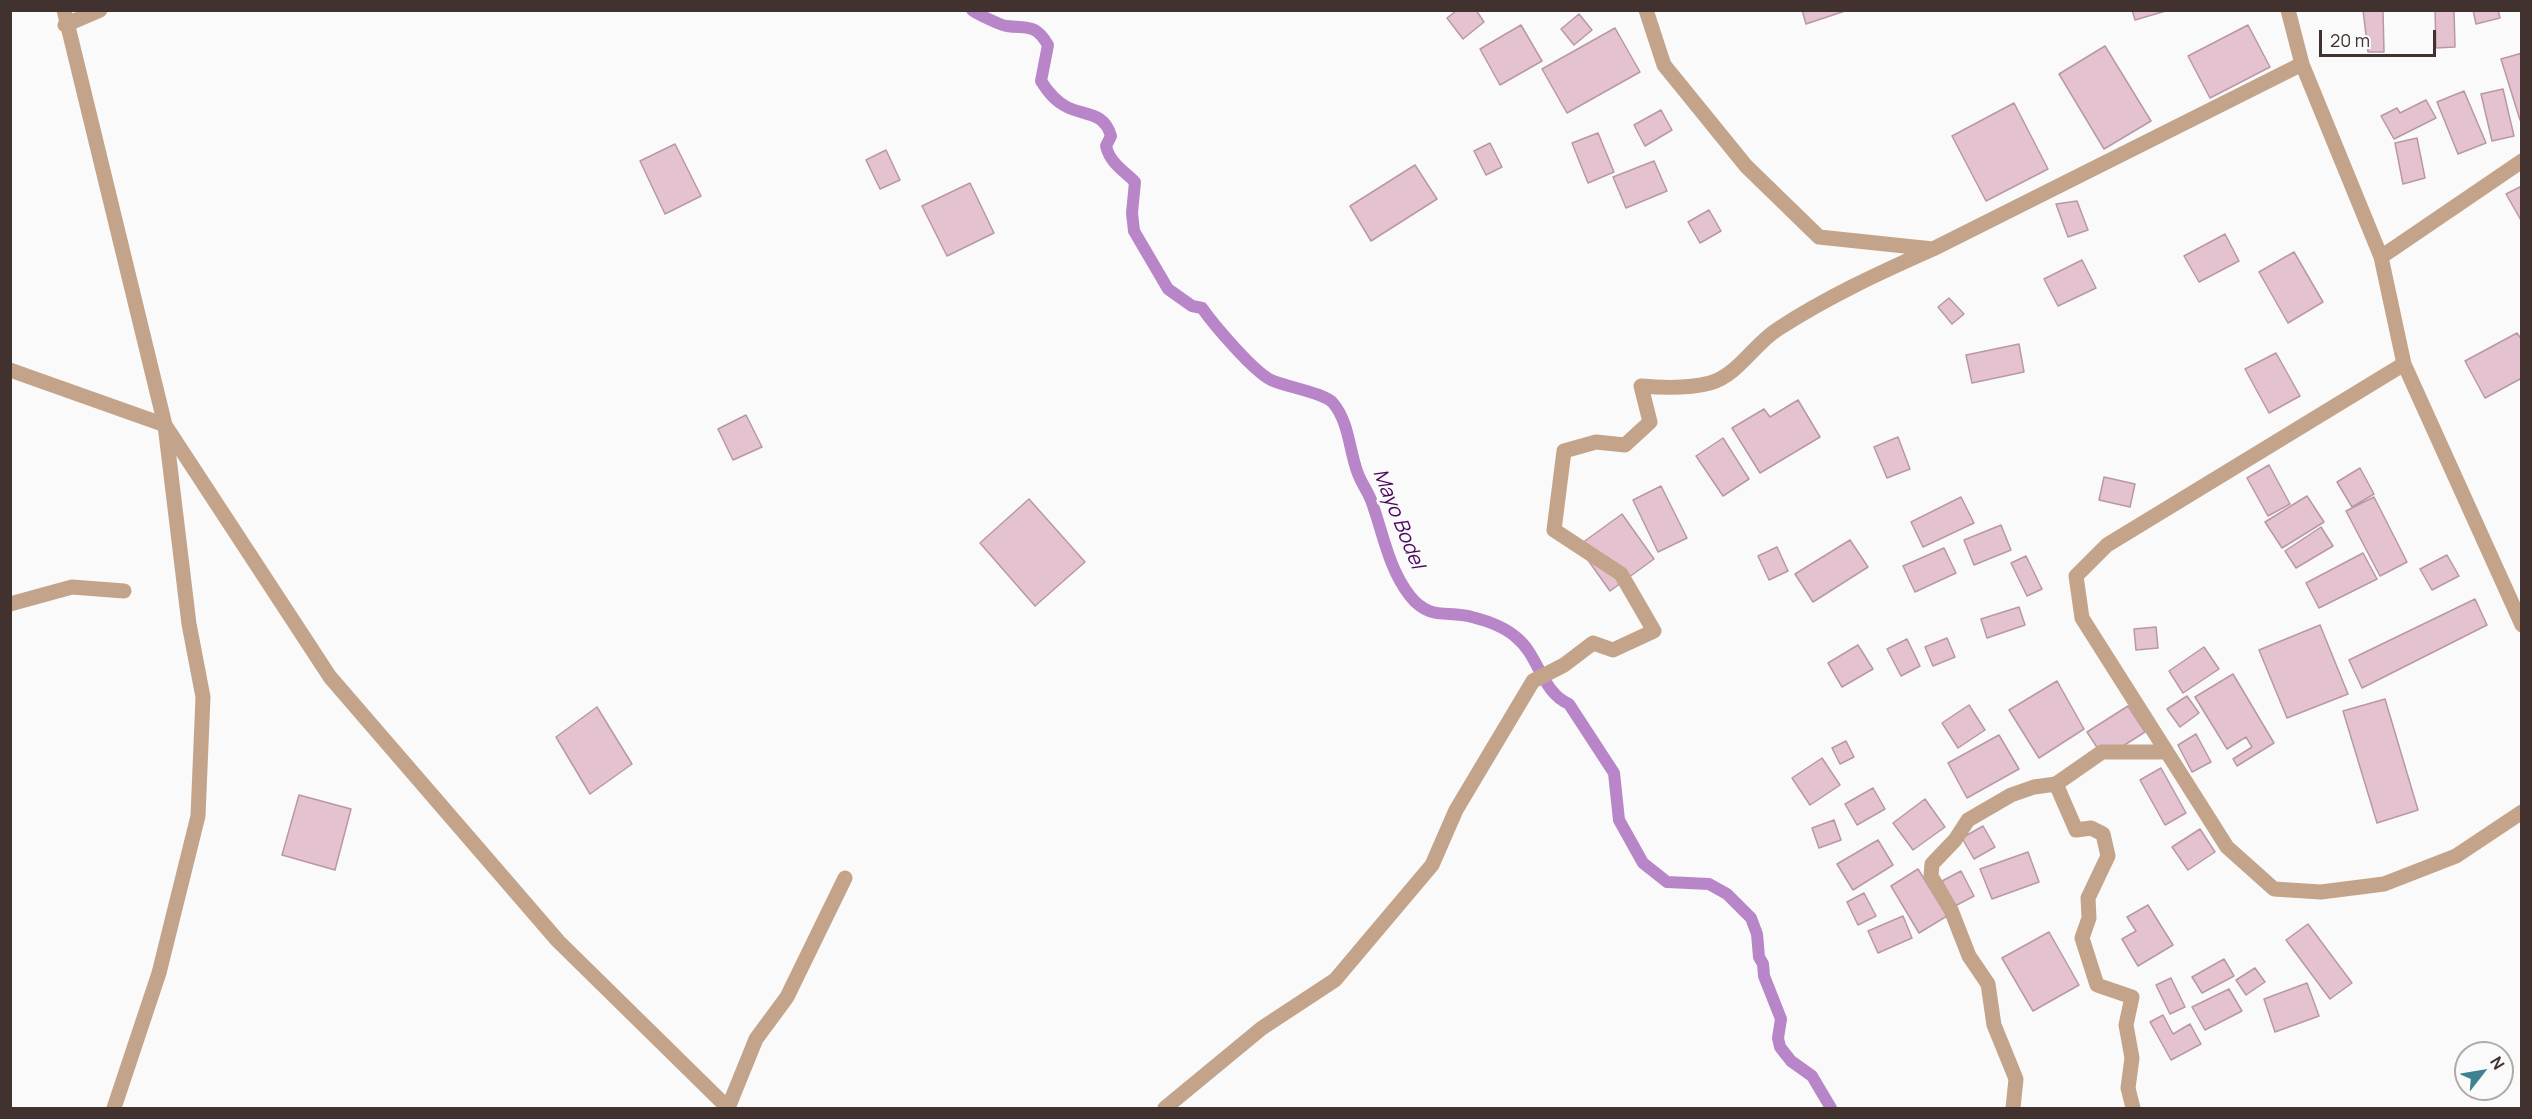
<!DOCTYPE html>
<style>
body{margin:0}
#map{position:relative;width:2532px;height:1119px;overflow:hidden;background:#fafafa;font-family:Manrope,sans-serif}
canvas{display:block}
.frame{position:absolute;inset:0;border:12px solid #413230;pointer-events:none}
.north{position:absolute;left:2454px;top:1041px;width:60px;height:60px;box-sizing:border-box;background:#fafafa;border:2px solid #b0aaa9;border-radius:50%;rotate:59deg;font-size:16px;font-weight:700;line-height:24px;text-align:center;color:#413230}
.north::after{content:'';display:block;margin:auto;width:21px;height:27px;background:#3e8291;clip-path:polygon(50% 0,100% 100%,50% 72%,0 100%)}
.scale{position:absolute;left:2319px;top:30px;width:117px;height:27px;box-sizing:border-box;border:3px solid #413230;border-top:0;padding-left:8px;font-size:18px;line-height:21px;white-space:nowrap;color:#413230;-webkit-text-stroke:4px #fafafa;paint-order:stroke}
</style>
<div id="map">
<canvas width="2532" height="1119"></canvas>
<div class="frame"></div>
<div class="north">N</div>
<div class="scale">20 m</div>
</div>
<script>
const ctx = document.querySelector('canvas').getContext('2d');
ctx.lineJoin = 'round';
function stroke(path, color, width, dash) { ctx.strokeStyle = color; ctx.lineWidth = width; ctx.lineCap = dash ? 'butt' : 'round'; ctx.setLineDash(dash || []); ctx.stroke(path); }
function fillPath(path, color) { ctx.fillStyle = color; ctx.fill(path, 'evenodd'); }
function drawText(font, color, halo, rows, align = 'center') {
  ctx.font = font + ' Manrope,sans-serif'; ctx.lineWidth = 6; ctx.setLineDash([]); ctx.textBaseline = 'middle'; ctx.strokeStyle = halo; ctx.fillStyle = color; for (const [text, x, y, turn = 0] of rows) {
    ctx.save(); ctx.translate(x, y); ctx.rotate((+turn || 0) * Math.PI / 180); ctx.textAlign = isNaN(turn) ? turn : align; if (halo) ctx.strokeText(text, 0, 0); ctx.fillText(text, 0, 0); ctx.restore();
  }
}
stroke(new Path2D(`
 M972 10C975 13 1002 26 1007 26 1027 29 1035 23 1048 45L1041 81C1048 92 1055 101 1067 107 1084 116 1104 111 1111 136L1106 146C1110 163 1123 170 1135 182L1132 213 1134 231 1168 289 1192 306 1202 308C1214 325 1253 371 1271 380 1286 387 1325 393 1333 403 1349 422 1349 449 1357 471 1360 481 1367 490 1371 500 1383 532 1388 568 1410 596 1430 621 1447 610 1472 617 1488 621 1505 627 1517 638 1539 656 1542 693 1569 704L1614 773 1619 820 1643 863 1667 882 1709 884 1727 894 1751 918 1757 934 1759 957 1763 964 1764 976 1781 1019 1778 1038 1780 1047 1791 1061 1812 1076 1831 1108`), '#b985c9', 12);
const building = new Path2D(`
 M1457 10H1476L1484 22 1463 39 1447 18Z
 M1802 10H1844L1845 11 1806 24Z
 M2132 10H2169L2135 20Z
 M2363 10H2383L2384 52H2368Z
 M2435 10H2454L2455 47 2436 48Z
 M2473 10H2498L2500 18 2476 24Z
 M1579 14 1592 30 1574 45 1561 29Z
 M1521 25 1542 61 1500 85 1480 49Z
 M2248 25 2270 67 2210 98 2188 56Z
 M1615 28 1640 72 1567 113 1542 69Z
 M2105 46 2151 121 2104 149 2059 74Z
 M2522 53V120H2520L2501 59Z
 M2503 89 2514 136 2492 141 2481 94Z
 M2464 91 2486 143 2458 154 2437 102Z
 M2426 100 2436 118 2394 139 2381 116 2397 108 2400 113Z
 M2014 103 2048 169 1986 201 1952 136Z
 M1661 110 1672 130 1645 146 1634 125Z
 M1598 133 1614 172 1588 183 1572 143Z
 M2417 138 2425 178 2403 184 2395 143Z
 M1490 143 1502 167 1486 175 1474 151Z
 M675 144 701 196 665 214 640 161Z
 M886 150 900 180 880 189 866 160Z
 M1654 161 1667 191 1626 208 1613 177Z
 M1415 165 1437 199 1371 241 1350 206Z
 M970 183 994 233 947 256 922 206Z
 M2522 186V222L2506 194Z
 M2077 201 2088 230 2068 237 2056 204Z
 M1709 210 1721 231 1700 243 1688 222Z
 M2225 234 2239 261 2199 282 2184 256Z
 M2294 252 2323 302 2288 323 2259 272Z
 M2082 260 2096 288 2058 306 2044 279Z
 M1949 298 1964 314 1952 324 1938 307Z
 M2517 333 2522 340V378L2485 398 2465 361Z
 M2019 344 2024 372 1972 383 1966 355Z
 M2276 353 2300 396 2269 413 2245 369Z
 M1798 400 1820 437 1760 473 1732 428 1764 409 1770 417Z
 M746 415 762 447 733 460 718 429Z
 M1898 437 1910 469 1887 478 1874 447Z
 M1723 438 1749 479 1723 496 1696 456Z
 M2269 465 2290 504 2268 516 2247 478Z
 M2360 468 2374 494 2352 507 2337 482Z
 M2104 477 2135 484 2130 507 2099 500Z
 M1661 486 1687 538 1658 552 1633 500Z
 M2307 496 2324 522 2282 548 2265 522Z
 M1961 497 1974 523 1923 547 1911 522Z
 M2374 497 2407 562 2380 576 2346 511Z
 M1029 499 1085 562 1035 606 980 543Z
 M1622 514 1654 559 1610 591 1578 546Z
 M2001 525 2011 550 1974 565 1964 540Z
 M2321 527 2333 546 2296 568 2285 551Z
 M1850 540 1868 567 1813 602 1795 574Z
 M1777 547 1788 571 1769 580 1758 556Z
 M1944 548 1956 573 1915 592 1903 566Z
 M2363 553 2377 579 2319 608 2306 583Z
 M2447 555 2459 576 2432 590 2420 569Z
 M2026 556 2042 589 2027 596 2011 563Z
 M2475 599 2487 625 2362 688 2349 660Z
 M2019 607 2025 625 1987 638 1981 619Z
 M2320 625 2348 694 2287 718 2259 650Z
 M2156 627 2158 648 2136 650 2134 629Z
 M1947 638 1955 657 1933 666 1925 647Z
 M1907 639 1920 666 1901 676 1887 649Z
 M1858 645 1873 669 1842 687 1828 663Z
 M2204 647 2219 669 2183 693 2169 671Z
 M2233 674 2274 743 2237 766 2233 759 2252 747 2246 737 2227 749 2195 697Z
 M2057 681 2084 729 2039 758 2009 710Z
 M2187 696 2199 713 2180 727 2167 709Z
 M2385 699 2418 810 2377 823 2343 711Z
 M1969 705 1985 730 1958 748 1942 723Z
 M2128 706 2145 732 2104 758 2087 732Z
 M597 707 632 764 590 794 556 737Z
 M2196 734 2211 762 2192 772 2178 745Z
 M1999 735 2019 769 1967 798 1948 763Z
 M1846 741 1854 757 1840 764 1832 748Z
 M1822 758 1840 785 1810 805 1792 778Z
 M2161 768 2186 813 2165 825 2140 780Z
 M1873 788 1885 809 1857 825 1845 804Z
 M299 795 351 809 335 870 282 855Z
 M1925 799 1945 827 1913 850 1893 823Z
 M1834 820 1841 840 1819 848 1812 828Z
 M1983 826 1995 847 1974 859 1962 838Z
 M2200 829 2215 852 2188 870 2172 847Z
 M1878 840 1893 865 1853 890 1837 864Z
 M2028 852 2039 882 1992 899 1980 869Z
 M1918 869 1947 916 1919 933 1891 886Z
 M1961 871 1974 896 1955 906 1942 881Z
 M1864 893 1876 916 1858 925 1847 902Z
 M2148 905 2173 945 2138 966 2122 939 2136 931 2127 917Z
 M1903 916 1912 938 1878 953 1868 931Z
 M2308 924 2352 983 2330 999 2286 940Z
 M2049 932 2079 985 2033 1011 2002 958Z
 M2224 959 2234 976 2202 993 2192 977Z
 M2255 968 2265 982 2246 995 2236 980Z
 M2171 978 2185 1007 2170 1014 2156 985Z
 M2307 983 2319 1016 2275 1032 2264 999Z
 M2229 989 2242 1011 2205 1030 2192 1007Z
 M2163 1015 2173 1034 2190 1024 2201 1044 2171 1060 2150 1022Z`);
fillPath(building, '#e5c2d0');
stroke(building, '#b998a5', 1.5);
stroke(new Path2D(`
 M64 10 165 425 189 624 203 697 198 816 159 973 114 1108
 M1646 10 1664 65 1746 166 1819 237 1933 249 2302 64
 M2288 10 2302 64 2381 257 2404 364 2522 625
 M65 25 100 10
 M2381 257 2522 161
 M2404 364 2107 545 2076 576 2082 618 2227 847 2274 889 2321 892 2384 884 2456 856 2522 812
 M10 370 165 425 330 677 558 941 728 1108
 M10 604 72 587 124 591
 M728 1108 756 1039 787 997 845 878
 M1165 1108 1262 1028 1335 980 1432 865 1456 810 1533 681 1564 665 1593 643 1613 650 1654 631 1621 574 1554 530 1564 451 1596 442 1625 445 1650 422 1641 386C1664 388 1688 389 1710 383 1738 375 1754 344 1778 329 1827 297 1879 273 1933 249
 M2013 1108 2016 1079 1994 1025 1988 984 1969 956 1951 910 1931 876 1932 864 1955 840 1968 820 2011 795 2034 787 2056 784
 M2133 1108 2128 1088 2132 1058 2126 1025 2132 997 2097 985 2082 938 2089 918 2088 898 2108 856 2103 834 2091 828 2076 830 2056 784 2102 752H2167`), '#c3a48a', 15);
drawText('italic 20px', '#4d075e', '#fafafa', [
 ["Mayo Bodel",1398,519,68]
]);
</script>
